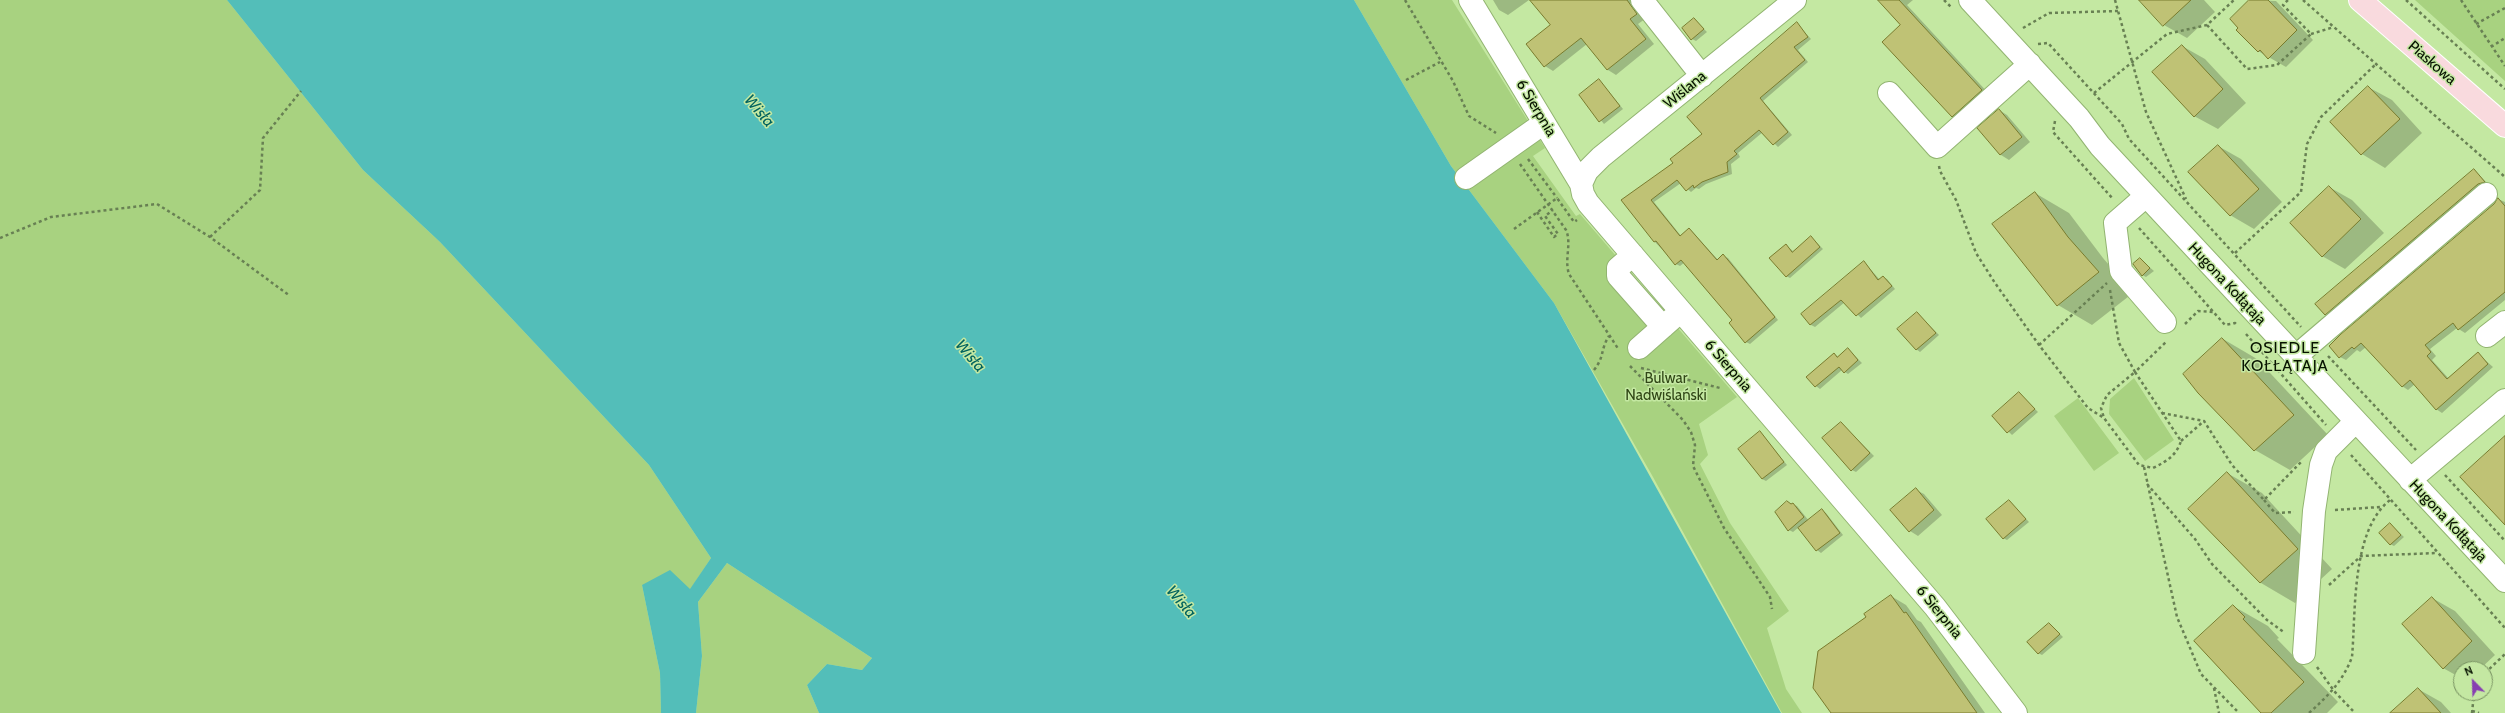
<!DOCTYPE html>
<meta charset="utf-8">
<style>
body{margin:0}
#map{position:relative;width:2505px;height:713px;overflow:hidden;background:#c4e8a2;font-family:Cabin,sans-serif}
canvas{display:block}
.north{position:absolute;left:2453px;top:661px;width:40px;height:40px;box-sizing:border-box;background:#c4e8a2;border:1px solid #789261;border-radius:50%;rotate:337deg;font-size:11px;font-weight:700;line-height:16px;text-align:center;color:#071200}
.north::after{content:'';display:block;margin:auto;width:14px;height:18px;background:#873fb1;clip-path:polygon(50% 0,100% 100%,50% 72%,0 100%)}
</style>
<div id="map">
<canvas width="2505" height="713"></canvas>
<div class="north">N</div>
</div>
<script>
const ctx = document.querySelector('canvas').getContext('2d');
ctx.lineJoin = 'round';
function fillPath(path, color) { ctx.fillStyle = color; ctx.fill(path, 'evenodd'); }
function stroke(path, color, width, dash) { ctx.strokeStyle = color; ctx.lineWidth = width; ctx.lineCap = dash ? 'butt' : 'round'; ctx.setLineDash(dash || []); ctx.stroke(path); }
function drawText(font, color, halo, rows, align = 'center') {
  ctx.font = font + ' Cabin,sans-serif'; ctx.lineWidth = 3; ctx.setLineDash([]); ctx.textBaseline = 'middle'; ctx.strokeStyle = halo; ctx.fillStyle = color; for (const [text, x, y, turn = 0] of rows) {
    ctx.save(); ctx.translate(x, y); ctx.rotate((+turn || 0) * Math.PI / 180); ctx.textAlign = isNaN(turn) ? turn : align; if (halo) ctx.strokeText(text, 0, 0); ctx.fillText(text, 0, 0); ctx.restore();
  }
}
fillPath(new Path2D(`
 M0 0H227L363 170 440 242 649 465 711 558 690 590 642 585 660 673 661 713H0Z
 M1354 0H1452L1545 148 1533 156 1576 216 1580 214 1737 397 1699 424 1708 455 1700 464 1730 523 1789 611 1767 628 1786 689 1802 713H1782L1653 477 1554 303 1451 166Z
 M2415 0H2505V81Z
 M2134 378 2174 440 2145 461 2109 414 2110 399Z
 M2078 398 2119 453 2094 471 2054 416Z
 M727 563 872 658 862 670 827 664 807 685 819 713H696L702 656 698 602Z`), '#a8d280');
fillPath(new Path2D(`
 M227 0H1354L1451 166 1554 303 1781 713H819L807 685 827 664 862 670 872 658 727 563 698 602 702 656 696 713H661L660 673 642 585 670 570 690 589 711 558 649 465 440 242 363 170Z`), '#53beb9');
fillPath(new Path2D(`
 M1493 0H1529L1508 15 1499 10Z
 M1531 0H1631L1645 19 1638 24 1654 44 1616 75 1608 70 1587 44 1553 71 1545 66 1551 25Z
 M1879 0H1913L1907 5 1990 95 1961 121 1952 116 1902 25Z
 M2140 0H2204L2215 12 2187 38 2164 25Z
 M2250 0 2276 1 2313 40 2286 67 2258 51Z
 M1694 19 1707 32 1696 41 1692 39Z
 M1797 24 1811 39 1798 50 1808 62 1763 101 1792 135 1778 147 1763 132 1738 153 1740 157 1731 164 1732 174 1706 184 1699 189 1696 188 1691 192 1681 183 1654 202 1681 236 1690 229 1718 260 1723 256 1728 258 1778 320 1750 344 1746 342 1734 320 1685 262 1680 266 1676 264 1655 242 1622 200 1675 163 1703 135Z
 M2182 46 2205 59 2246 103 2218 129 2194 116Z
 M1599 80 1623 109 1604 124 1580 95Z
 M2368 87 2392 100 2422 133 2385 168 2362 154 2331 122Z
 M1999 110 2007 115 2030 142 2009 160 2001 155 1979 128Z
 M2218 146 2241 159 2282 202 2254 229 2230 215Z
 M2474 170 2488 184 2330 316 2326 314Z
 M2329 187 2352 200 2384 233 2345 269 2322 256Z
 M2035 193 2069 213 2103 258 2133 293 2092 325 2058 305Z
 M2498 199 2505 202V300L2465 333 2457 328 2430 349 2436 356 2432 360 2449 379 2478 354 2493 367 2442 413 2436 409 2415 384 2408 390 2402 386 2366 347 2360 352 2357 350 2346 360 2340 357Z
 M1811 237 1823 249 1790 278 1786 276V245L1794 252Z
 M2140 259 2154 271 2146 277 2142 275Z
 M1864 262 1880 280 1883 277 1887 279 1895 289 1861 318 1845 302 1815 327 1811 325 1802 314Z
 M1917 313 1939 335 1920 352 1916 349Z
 M2223 339 2257 359 2328 435 2290 470 2255 450 2198 392Z
 M1848 349 1862 363 1848 374 1842 370 1820 389 1816 386 1807 377 1834 354 1839 357Z
 M2019 393 2038 412 2012 435 1993 416Z
 M1841 423 1874 456 1856 472 1852 470Z
 M1760 432 1787 465 1766 481 1762 479Z
 M2227 473 2262 493 2332 569 2295 603 2261 583 2189 509Z
 M1916 490 1924 494 1942 515 1918 536 1910 531Z
 M2009 501 2029 522 2007 540 2003 538Z
 M1787 502 1797 506 1809 521 1822 511 1826 513 1843 535 1821 553 1817 550 1799 527 1793 532 1789 530Z
 M2390 524 2404 537 2394 546 2390 544Z
 M1891 596 1906 605 1917 620 1921 622 1985 713H1832L1867 618Z
 M2432 598 2455 611 2495 655 2480 669H2461V678L2443 668Z
 M2233 606 2268 626 2279 638 2277 639 2338 702 2327 713H2261Z
 M2050 624 2063 637 2042 655 2038 653Z
 M2418 689 2441 702 2451 713H2391Z`), '#0003');
const building = new Path2D(`
 M1530 0H1627L1637 14 1630 19 1646 39 1607 70 1581 38 1544 67 1526 44 1550 25Z
 M1878 0H1899L1982 90 1952 117 1882 42 1900 25Z
 M2139 0H2191L2163 26Z
 M2249 0H2268L2297 30 2268 59 2260 50 2258 52 2236 30 2238 28 2230 19Z
 M1694 18 1704 29 1691 40 1682 28Z
 M1797 22 1808 37 1794 47 1805 60 1760 98 1788 132 1773 145 1759 130 1734 151 1737 154 1727 162 1728 172 1702 182 1694 188 1693 185 1686 191 1677 180 1651 200 1680 236 1689 228 1717 260 1723 254 1775 317 1745 343 1729 323 1732 320 1681 260 1675 265 1656 241 1654 242 1621 200 1673 163 1670 159 1702 134 1687 117Z
 M2182 45 2223 89 2194 117 2152 72Z
 M1599 79 1620 106 1599 122 1579 95Z
 M2368 86 2400 119 2361 155 2330 122Z
 M1999 109 2022 137 2000 155 1977 128Z
 M2218 145 2259 189 2230 216 2188 172Z
 M2474 169 2485 182 2478 184 2325 315 2315 304Z
 M2329 186 2361 219 2322 257 2290 223Z
 M2035 192 2068 237 2099 272 2057 306 1992 224Z
 M2498 198 2505 206V292L2458 330 2453 323 2425 345 2431 352 2427 356 2447 379 2478 352 2488 364 2436 410 2410 380 2402 387 2361 343 2354 349 2352 347 2339 358 2329 346 2341 334 2494 204Z
 M1811 236 1820 247 1786 277 1769 258 1786 244 1792 252Z
 M2140 258 2150 268 2142 276 2133 264Z
 M1864 261 1878 280 1883 276 1892 286 1856 316 1841 300 1810 325 1801 314Z
 M1917 312 1936 333 1916 350 1897 329Z
 M2222 338 2294 415 2254 451 2198 393 2183 374Z
 M1848 348 1858 360 1844 373 1839 367 1815 387 1806 377 1834 353 1837 357Z
 M2019 392 2035 409 2007 433 1992 416Z
 M1841 422 1870 453 1851 471 1822 438Z
 M1760 431 1784 462 1762 479 1738 449Z
 M2505 436V525L2460 477Z
 M2227 472 2298 549 2260 583 2188 509Z
 M1916 488 1934 510 1909 532 1890 510Z
 M2009 500 2026 519 2003 539 1986 519Z
 M1787 501 1791 504 1793 503 1804 517 1788 531 1775 512Z
 M1822 509 1840 533 1816 551 1798 528Z
 M2390 523 2401 535 2390 545 2379 533Z
 M1891 595 1904 613 1906 612 1977 713H1831L1813 688 1818 651 1866 617 1864 614Z
 M2432 597 2472 641 2443 669 2402 624Z
 M2233 605 2245 617 2243 619 2304 682 2271 713H2261L2194 641Z
 M2049 623 2060 634 2038 654 2027 642Z
 M2418 688 2441 713H2390Z`);
fillPath(building, '#bfc275');
stroke(building, '#797b2e', 1);
const minor = new Path2D(`
 M1470 0 1581 184 1583 194 1588 203 1935 607 2016 713
 M1642 0 1702 76
 M1970 0 2079 118 2100 146 2505 581
 M1889 93 1937 147 2030 64
 M1466 178 1544 123
 M1581 184 1587 171 1601 157 1795 0
 M2146 196 2115 223 2121 271 2165 322
 M1633 255 1618 268V276L1663 327
 M2487 336 2505 322
 M1639 348 1673 318
 M2295 357 2486 194
 M2410 480 2505 400
 M2304 653 2314 511 2321 465 2326 451 2355 422`);
const major = new Path2D(`
 M2360 0 2505 126`);
stroke(minor, '#92b471', 24);
stroke(major, '#fff', 24);
stroke(new Path2D(`
 M1405 0 1453 81 1469 116 1496 133
 M1944 0 1951 7
 M2115 0 2146 112 2186 199
 M2303 0 2505 177
 M2406 0 2505 89
 M2461 0 2505 66
 M2476 24 2505 8
 M2207 25 2247 69 2277 65 2311 34 2283 5 2288 0
 M2023 28 2049 13 2118 11
 M2311 34 2334 27
 M2038 44 2048 43 2122 124 2129 139 2301 327
 M2491 47 2505 38
 M1406 80 1440 62
 M2094 93 2167 34 2207 25 2234 0
 M2055 121 2053 132 2113 199
 M1528 159 1557 198
 M1520 164 1566 230C1572 244 1564 259 1569 274L1619 350
 M1939 166 1940 171 1956 200 1976 253 1995 283 2039 345 2088 408 2104 418
 M1537 212 1554 237 1558 234 1545 216 1553 210
 M2139 228 2225 325 2235 323 2237 325
 M1514 229 1557 198 1574 222 1577 220
 M210 237 260 190 263 138 301 91
 M0 238 51 217 157 204 210 237 290 296
 M2235 253 2301 192 2307 144 2321 117 2376 64
 M2110 290 2119 343 2135 372 2167 341
 M2185 324 2198 311 2213 312
 M2246 334 2326 425
 M2039 345 2107 283
 M2328 356 2416 450
 M1630 366 1683 420 1691 432 1695 445 1693 466 1724 528 1770 597 1772 609
 M1641 368 1720 388
 M1594 370C1605 356 1600 350 1609 336
 M2135 372 2181 441C2176 456 2167 461 2153 468L2139 465 2104 418 2101 408 2107 395Z
 M2162 413 2204 421 2232 465 2264 500 2301 462
 M2181 441 2204 421
 M2351 455 2505 628
 M2144 467 2177 617 2201 674 2239 713
 M2445 475 2505 541
 M2147 484 2195 539 2212 564 2267 620 2285 633
 M2264 500 2275 513 2294 512
 M2335 510 2380 507
 M2329 585 2361 556 2436 553
 M2317 667 2334 691 2355 713
 M2485 673 2505 654
 M2214 688 2219 713
 M2472 711 2479 713
 M2309 713C2328 696 2343 681 2352 657 2356 611 2351 531 2390 500
 M2472 713 2474 693`), '#688053', 2.5, [3, 3]);
stroke(minor, '#fff', 22);
stroke(major, '#f9dade', 22);
drawText('15px', '#071200', '#c4e8a2', [
 ["Piaskowa",2432,63,41],
 ["Wiślana",1685,90,-39],
 ["6 Sierpnia",1536,108,59],
 ["Hugona Kołłątaja",2227,284,47],
 ["6 Sierpnia",1728,366,49],
 ["Hugona Kołłątaja",2448,521,47],
 ["6 Sierpnia",1939,612,51]
]);
drawText('15px', '#304616', '#c4e8a2', [
 ["Bulwar",1666,379],
 ["Nadwiślański",1666,396]
]);
drawText('italic 16px', '#00625e', '#c4e8a2', [
 ["Wisła",759,111,49],
 ["Wisła",970,356,49],
 ["Wisła",1181,602,49]
]);
ctx.letterSpacing = '1px';
drawText('16px', '#071200', '#c4e8a2', [
 ["OSIEDLE",2285,348],
 ["KOŁŁĄTAJA",2285,366]
]);
ctx.letterSpacing = '0px';
</script>
